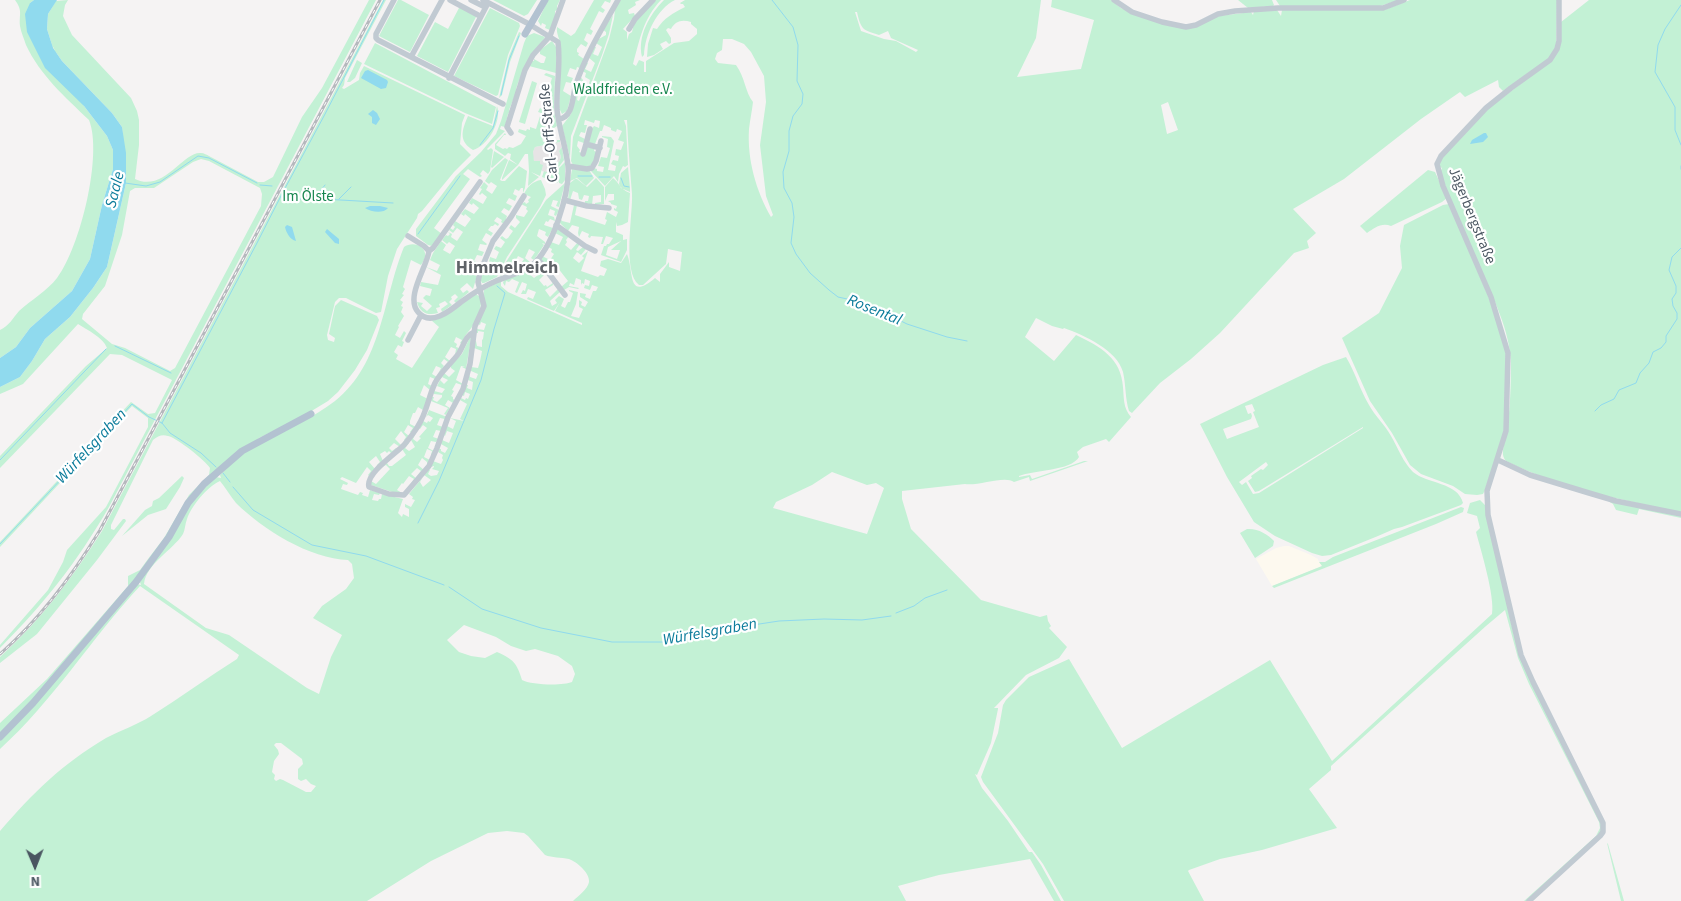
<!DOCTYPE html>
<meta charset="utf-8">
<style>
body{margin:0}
#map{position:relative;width:1681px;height:901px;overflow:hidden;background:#f5f3f3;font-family:"Source Sans 3",sans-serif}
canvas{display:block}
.north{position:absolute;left:10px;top:841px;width:50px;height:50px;-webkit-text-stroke:4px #fff;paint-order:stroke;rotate:179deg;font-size:14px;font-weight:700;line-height:20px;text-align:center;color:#4a5661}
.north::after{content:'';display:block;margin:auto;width:18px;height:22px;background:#4a5661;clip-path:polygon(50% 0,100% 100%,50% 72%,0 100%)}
</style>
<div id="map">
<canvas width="1681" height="901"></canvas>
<div class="north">N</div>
</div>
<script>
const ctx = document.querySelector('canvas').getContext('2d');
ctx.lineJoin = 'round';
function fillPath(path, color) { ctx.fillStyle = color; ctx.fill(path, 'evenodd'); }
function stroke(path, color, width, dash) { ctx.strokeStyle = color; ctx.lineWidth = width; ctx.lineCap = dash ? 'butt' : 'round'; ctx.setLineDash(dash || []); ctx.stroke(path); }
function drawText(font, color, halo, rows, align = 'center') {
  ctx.font = font + ' "Source Sans 3",sans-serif'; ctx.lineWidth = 4.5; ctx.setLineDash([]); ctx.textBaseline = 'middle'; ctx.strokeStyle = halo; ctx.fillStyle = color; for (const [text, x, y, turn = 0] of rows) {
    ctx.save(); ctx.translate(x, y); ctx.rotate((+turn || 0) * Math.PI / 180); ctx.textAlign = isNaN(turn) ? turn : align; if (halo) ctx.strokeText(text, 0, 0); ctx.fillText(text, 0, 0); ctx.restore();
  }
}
fillPath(new Path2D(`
 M1284 546H1289L1311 555 1318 559V560L1322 566 1272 586 1256 559 1276 548Z`), '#fdf9ef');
fillPath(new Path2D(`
 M560 142 562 147 559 151 561 157 559 162 548 173 542 171 534 162 533 157V152L535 147Z`), '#e6e4e5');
fillPath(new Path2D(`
 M15 0H34L30 3 84 106 107 136 113 150V169L102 205 90 259 72 291 30 328 16 347 0 358V330C9 326 13 318 19 311 31 300 47 291 57 278 80 248 103 155 89 120 65 97 40 75 26 45 24 39 21 32 20 26 19 14 23 11 15 0Z
 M68 0 65 5 63 16 72 35 131 98 137 111 139 120V145L135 179C164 193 183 151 201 153 204 153 207 155 209 156L258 182H264L273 177 302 117 322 88 369 0H376L109 507C77 562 45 603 0 648V645L48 590 63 562 67 550 106 507 148 427V418L132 406 0 547V542L131 402 148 414 155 413 172 380 122 355 110 354 0 468V456L86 366 107 348C103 337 87 330 78 324L23 384 0 394V387L20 377 32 361 45 339 70 317 93 288 107 267 126 183 122 127 112 113 62 61 53 48 47 29 48 14 56 1ZM201 159 209 161 260 188 262 194 261 206 175 368 170 371 125 348 112 344 82 319 83 314 105 286 122 235 130 191 135 188H154L193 162Z
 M383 0H386L345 78 344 85 342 88 344 89 359 80 360 73 364 66 465 115 462 123 460 144 471 155 454 172 422 211 418 214 417 218 397 249 388 276 381 312 376 313 346 298H339L335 302 327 335 328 340 334 342 335 338 329 334 335 306 341 300 377 316 379 320 367 350 355 370 338 392 328 401 300 418 259 438 196 489 167 536 132 584 31 702 0 734V723L47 679 128 586V576L140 570 148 559 164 538 189 495 209 475 210 468C205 460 177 438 168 436 162 434 158 436 153 440L111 525V529L114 530 123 519H125L126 521 97 560 37 634 0 663V657C41 620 73 577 102 531Z
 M398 0H401L429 15 410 52 379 36Z
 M493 0H537L528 14 524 16Z
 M548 0H560L557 6V10L555 11V18L550 30 545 28 546 25 542 23 541 26 538 21Z
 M594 0H611L610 3 605 1 601 7 605 10 603 13 599 11 590 29 593 31 591 35 587 33 584 40 588 43 586 47 581 44 577 49V52L579 53 578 55 584 59 580 68 577 67 576 70 570 68 567 76 573 78 571 83 566 82 563 91 571 96 567 111 562 114 559 108 561 47C560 39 556 34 557 27L571 36 575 33Z
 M620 0H640L635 2 636 5 628 10 629 14 634 13 635 16 623 29 627 32V40L629 34 632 32 635 19 654 0H661C643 19 640 39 633 64L636 66 639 60 644 62V72H646V61L674 43 689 41 697 34V29L691 24V22C682 19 675 21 671 29L668 28 666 30 671 38V43L669 44 666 41 660 44 663 49 654 55 647 57 648 44 653 28 657 29C664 18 673 13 685 7L683 4H681L680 3 685 0H1041L1036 38 1017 77 1081 69 1094 20 1051 7 1052 0H1111L1121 8 1161 23 1186 29 1219 16 1251 12 1253 15 1254 11 1277 10 1281 16 1282 10H1384L1410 0H1557L1556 48 1548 59 1503 91 1499 87 1498 80 1465 97 1460 92 1421 119 1344 179 1293 209 1316 233 1307 241 1309 248 1294 253 1220 333 1191 359 1160 383 1132 413 1129 411C1125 398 1126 385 1123 372 1117 350 1084 335 1064 328L1063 329 1052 326 1036 318 1025 337 1054 361 1076 335C1101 347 1121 358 1123 387 1124 398 1123 408 1131 417L1109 442 1106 439 1083 447 1077 452 1079 457C1071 471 1034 470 1019 476V477L1030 475 1032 479 1084 461H1088L1030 481 1029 477 1014 482C1005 475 979 486 965 484L902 491V499L911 529 981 600 1040 617 1047 615 1048 621 1051 626 1049 628 1067 647 1059 658 1026 675 994 708H998V709L991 743 977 775 975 774 982 788 1008 821 1029 852H1032L1041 865 1061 901H1054L1030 859 939 875 898 886 906 901H573C578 896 588 889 589 882 590 873 577 862 569 859 561 857 552 858 545 855L528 836 524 833 507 831 488 833 431 861 367 901H0V831C33 793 62 764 106 738 121 730 137 725 151 716 180 698 208 677 237 659L239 655 140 586C91 639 53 701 0 749V739L137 584 141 585 140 582 193 499 216 477 221 478 220 475C227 468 234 459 241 453 248 448 258 445 265 441 289 429 314 417 335 401 382 364 383 298 404 247 411 242 423 244 425 253 426 257 423 262 421 265L411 260 403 287 405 289 402 294 404 295 400 300 403 302 401 306 403 307 401 312 404 316 398 326 399 327 395 335 400 338 404 331 406 333 402 341 404 342 402 347 398 345 394 352 398 355 396 359 412 368 439 327 431 320 476 294 480 297 481 303 480 310 472 327 465 336 462 344 460 343 462 340 456 337 454 342 457 344 456 347 459 348 455 355 456 349 451 347 445 357 450 361 448 362 444 359 441 363 444 366 438 374 441 368 436 366 432 374 437 377 435 379 430 377 428 384 432 386 430 390 424 385 420 395 428 399 423 410 418 407 415 413H413L410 421V424L416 427 412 433 410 432 413 428 408 425 404 432 409 436 405 441 404 440 406 437 401 431 395 439 401 445 400 447 394 443 389 448 392 451 396 448 397 449 392 454 389 451 387 453 385 451 380 454 383 461 378 466 377 465 380 462 376 456 369 462 375 469 369 476 368 475 371 471 367 467 356 483 342 477 340 479 348 483 347 485 343 484 341 489 358 495 360 492 363 493 362 495 368 497 370 490 380 493 379 495 374 494 372 500 378 501 379 499H381L382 494 403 499 398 513 402 517 403 514 409 517V509L405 507V504L411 507 415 500 412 499 413 497 409 494 423 477 420 482 423 487 431 480 424 475 428 469 430 470 428 474 431 476 437 475 439 471 432 469 434 467V466L431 467 433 461 441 464 443 460 442 458 443 455 438 452 439 449H441V451L445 453 448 448 441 444 442 440 449 443 453 433 447 431 445 436 444 435 447 426 453 429 456 421 450 418 464 421 460 419 467 404 460 400 461 398 465 400 466 398 468 399 470 394 465 392 464 396 462 395 466 385H468L467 388 472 390 473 382 468 380 470 374V377L476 379 478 374 471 371V367L478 368C480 362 481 357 482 351L474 348 475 341H476L477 346 482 347V340L483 339 484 332 478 331V333H476L477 329 484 330 486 324 481 322 480 325 478 324 481 318 484 290 501 280V286L508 292 582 325V323L555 311 560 302 554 311 527 299 528 297 533 299 536 292 528 289 526 294H521L523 290 525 291 527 284 522 282 517 293 515 292 519 282 512 279 509 282 506 281 505 286 503 283 504 279 526 271 534 278 542 272 536 264H539L546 273 539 280 544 286 546 285 547 287 553 283V285L545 290 550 297 558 289 560 292 550 301 552 306 557 303 555 300 559 296 564 299 561 306 565 308 568 302H570L573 293 569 291V290L578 292 576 304 571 316 579 318 583 309 579 307V300L582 302 581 305 585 307 588 302 580 297V293L586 294 585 297 590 299 593 291H596L598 287 592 285 590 290 584 288 585 285 589 286 590 281 585 279 584 284 582 283 581 285V280L576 278 574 285 570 283 569 286 579 288 578 289 569 287 564 290 561 287 568 281 554 263 547 268 541 259 542 256 550 260 554 254 551 252 552 249 548 247 551 242 559 245 563 237 555 233 557 229 569 236 566 240 567 242 565 245 571 250 578 242 580 244 576 250 578 251 583 247 586 249 581 255 577 252 573 258 579 263 584 258 582 256 588 251 581 271 598 277 600 275 604 276 607 269 600 266 601 261 608 259 621 263 627 254C634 271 627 302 655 278L660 282V274L669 262V267L680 271 682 252 668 249 666 264 643 285H639C622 272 633 214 632 194 630 169 628 145 627 120H624L626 126 628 165 625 167 623 166 619 174 618 182 614 176 605 186 590 170 594 168 597 169V171L603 172 604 167 598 166 601 157 607 158 610 148 607 147 608 139 602 137V136L611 137 614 141 608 170 615 171 616 166 611 164 613 160 618 161 619 156 615 155 616 149 621 150 624 142 618 140 622 131 617 129 616 132 611 130V128L604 125 602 131H600L595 144 589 143V133L594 126 599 128 600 121 595 120 594 123 585 120 584 125H587L585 133 581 132 579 136 585 139 584 143 578 141 577 146 580 150 579 152 582 153 586 147H595L594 151 597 152 594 162 589 167 573 165 571 161 573 137 609 39 614 19 615 9ZM855 12H857C861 30 863 30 879 35L888 31 891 38 918 50 916 52 896 41 884 39 861 31ZM723 39H732L744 44 751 52 764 76 766 102 760 145 766 196 773 215 771 217C756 191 747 159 749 129 750 120 752 111 753 102 745 92 745 77 736 65L718 63 715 59 717 53 722 50ZM1168 102 1178 130 1167 134 1161 105ZM832 472 867 485 876 483 884 488 867 534 773 508 776 502 812 485ZM220 481C226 488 230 496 236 503 262 529 310 559 348 560L352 564 354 578 346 589 322 606 313 618 342 635 331 657 319 694 307 688 229 635 206 628 144 584C146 564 173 550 183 534 185 530 185 524 187 519 192 505 207 487 220 481ZM464 625 496 637 511 646 526 651 535 649 558 656 572 666 575 674 572 682C563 686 531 685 522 680 517 663 513 659 497 652L485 658 471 656 459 652 447 640ZM276 743H281L302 759 303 764 298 769V779L301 781 306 779 311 784 316 786 311 792H306L283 780 280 779 276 781 274 779 275 775 272 772 274 761 279 754 278 750 274 745Z
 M664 0H675C657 9 645 34 644 55L642 57C637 36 650 14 664 0Z
 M1238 0H1272L1274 5 1273 6 1248 8Z
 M1276 0H1399L1380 6H1280Z
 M1589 0H1681V512C1622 500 1560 488 1506 461 1499 453 1506 442 1507 432 1510 410 1511 385 1511 363 1510 331 1493 298 1481 269 1468 238 1454 207 1441 177L1440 171 1442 169 1441 167 1439 168 1441 159 1488 109 1554 58 1561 22Z
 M460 6 477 15 448 72 417 56 435 22 448 29Z
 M490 8 519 23 520 26 508 55 498 95 496 96 454 76Z
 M613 15 609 34 602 55 571 136 570 158 562 126 571 114 576 92 578 93 577 100 579 101 583 91 576 88 580 76 583 80 582 85 588 87 590 80 585 77 586 73 582 71 586 62 588 63 585 69 591 72 595 63 588 57 594 47H596L593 54 598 56 602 47 596 43 597 40 606 35V32L603 30Z
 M519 32 521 33 510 62 502 95 499 98 509 56Z
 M534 33 545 37C534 55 521 71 516 89L517 90 509 110 510 111 508 114 505 127 501 126 500 129 505 131 487 149 488 150 491 148 493 150 490 171 488 174 483 170 480 174 482 176 480 177 468 169 463 174 470 179 434 228 442 234 432 246 428 245 416 236V229L456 176 481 152 496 134 501 121 524 43 527 36Z
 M552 41 556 47V73L529 66 532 61H534V59L541 63H544L546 57 540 54V50Z
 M375 43 496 107 492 124 465 113 364 64Z
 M357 60 362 63 355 78 350 82H347Z
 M546 73 555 76 554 112 557 126 554 128 546 125 543 133 545 134 544 137H542L543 142 546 141 547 144 557 142V140H560V142L535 147 533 152 534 161H540V164L543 165 540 176 531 172 539 177 528 186 529 171 528 154H525L518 165 510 159 511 154 508 153 505 156 495 149V144L505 133 506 135H504L496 145 503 149 505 148 507 149 509 147 513 148 521 144 526 136 518 132 519 129 526 131 527 129 530 130V127L536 129 541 113 538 112 540 108 542 109 547 92H545L544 87 549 88 552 78 544 75Z
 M532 81 537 83 525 124 519 122Z
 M497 106C502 121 488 146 473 150 458 141 462 130 468 116L493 126Z
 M562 147 564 160 558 168 553 181 542 177 544 171 548 173 559 162 561 157 559 151Z
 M494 151 504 157 492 168 491 167Z
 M505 158 508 160 500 180 502 181H505L519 166 527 171 525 188 523 193V188H521L519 191 515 189 513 194 517 196 515 201 509 198 506 203 512 206 509 211 504 208 501 212 507 216 506 219 507 220 504 224 501 222 502 220 497 217 494 221 499 224 498 226 495 224 493 226H491L488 230 493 233 491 236 486 233 482 240 487 244 486 245 480 244 478 250 484 252 482 256 477 255 474 261 479 263 477 266 472 264 469 272 477 276 473 289 467 283 460 289 463 293 467 290 469 292 456 303 454 301 458 297 455 294 451 297 452 299 449 302 452 305 442 312 441 309 448 304 445 301 439 304 440 307 436 308 438 313C428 316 420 313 417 302L423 303 421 306 427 311 432 306 423 298 426 295 430 296 432 289 420 286 421 282 438 285 441 275 426 267 437 271 440 265 430 260 433 253 441 241 446 245 443 250 450 254 455 246 449 242 447 244 442 240 446 235 448 236 450 234 448 232 452 234 451 237 457 241 463 232 457 228 453 233 449 230 450 228 453 230 455 227 453 225 455 221 465 227 471 219 465 214 464 216 461 214 465 209 474 214 479 208 473 203 472 205 469 203 472 198 483 204 487 197 482 193 480 195 479 194 482 189 480 188 484 182 488 186 486 190 492 194 497 186 491 182 489 184 485 181 492 170Z
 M509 160 518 165 502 180V178Z
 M565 162V180L562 184 559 183V181L557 183 554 182 559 168Z
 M628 167 630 188V192L621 188 619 184 621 173Z
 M572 169 589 170 594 178 586 186 577 178 570 181Z
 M1428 170 1435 172 1447 198 1442 202 1391 226C1382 222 1374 228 1367 233L1360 226Z
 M596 178 604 187V204L595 205V203L601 202V195L593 196 592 205 585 204V201H588L589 196 584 195 582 200 579 199 578 193 573 191 570 200 568 199 570 183 575 179H577L587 187Z
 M613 178C620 183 618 188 630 193L628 222 622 225 617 226 616 222V232L623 235V240L627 239V250L621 262 601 255 604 246H606L607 244H609L613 238 606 236 603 244H601L603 237 591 236 590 238 588 237 589 234 582 231 579 237 578 233 579 227 572 225 568 231 560 223V218L562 221 570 223 574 205H577L575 215 605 225 607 220 605 219 607 212 616 217 618 212 614 210V208L616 209 617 206 611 204V203L608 201 614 200V194H608L605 201V187ZM621 241 611 250H620L617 259 606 255 608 247Z
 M541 180 545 189 546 195 540 207 507 257 497 277 484 283H482L480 279 482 271 485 272 486 270 492 271 494 264 489 262 490 257 496 259 499 252 494 249 496 246 501 248 505 242 500 238 502 236 506 239 508 238 513 231 509 228 511 225 515 228 520 222 516 218V215L524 217 528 211 526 209 527 207 521 204 525 202 526 204 529 202 528 200 531 197 524 194C527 187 533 181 541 180Z
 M565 183 559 207 556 206 558 201 553 200 551 206 559 210 556 216 554 215 555 211 550 209 548 215 554 217 555 221 550 219 548 222 546 221 544 225 553 228 548 237 545 235 546 232 539 229 537 236 545 242V244L542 243 544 245 534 260 531 258 535 252 529 249 525 258 530 262 523 268 520 265 524 259 518 256 515 262 518 264 517 266 521 269 500 276 506 262 546 200Z
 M1449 204 1489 298 1506 352 1504 432 1485 490 1483 494 1477 495 1465 494 1453 486 1421 474 1410 465 1392 433 1370 401 1342 338 1379 313 1402 268 1400 246 1404 225 1443 205Z
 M470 337 471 339 466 369 462 367H465L461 366 456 380 463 384 462 385 456 383 452 390 454 391 451 396 453 397V399L456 401 455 404 448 400 445 405 450 408 446 415 444 414 448 408 431 401 432 397H434L433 400 437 402 442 397V395L434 394V391L442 393 445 389 437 386 440 380 444 384 448 380 442 377 444 373 449 377 455 371 451 368V365L462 354Z
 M1346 357C1355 372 1360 390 1369 405 1375 416 1385 425 1391 436 1398 448 1403 462 1413 472 1427 484 1458 482 1463 503L1461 505 1402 527 1394 529 1378 536 1331 555 1322 556 1312 553 1275 536 1254 522 1227 477 1200 424 1323 365ZM1252 404 1255 411 1253 412 1259 427 1227 439 1223 429 1251 419 1252 416 1251 413 1248 414 1245 406ZM1363 427V428L1259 493 1253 494 1246 482 1242 485 1239 482 1266 462 1268 465 1263 470 1261 469 1251 476 1252 478 1248 481 1255 492 1259 491Z
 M429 410 447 417 445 419 440 418 437 425 443 427 441 431 436 430 433 437 439 439 436 442 431 441 428 448 434 451 432 456 431 455 432 451 427 449 424 457 430 460 427 465V462L422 458 418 465 424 470 417 476 421 471 417 468 411 474 417 479 410 485 414 479 409 476 403 484 402 483 397 490 402 493 398 494 371 485V481L376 484 390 469 386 465 382 467 387 463 389 466H392L406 455 402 449 408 443H409L405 448 409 451 415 447 411 440 416 433 413 439 417 442 421 438 419 437 427 428 423 425 420 429H419L423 421 427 423 428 421 430 422 433 418 428 415 426 417Z
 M182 476 184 478 180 487 166 509 148 515 122 536 145 510 152 506 153 501 159 498Z
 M1480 500 1485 505 1514 636 1557 735 1601 822V833L1528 901H1524L1596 836 1600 828 1599 822 1529 684 1518 658 1505 610 1486 626 1331 766V770L1309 789 1337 828 1262 850 1220 859 1189 870 1188 871 1204 901H1064L1043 864 983 782 981 777 998 733 1003 705 1006 700 1029 677 1069 659 1122 748 1270 660 1332 761 1492 614C1495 596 1481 551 1476 532L1480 528 1477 516 1467 513 1470 503Z
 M1608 501 1681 516V518L1639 509 1637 515 1616 510 1613 504Z
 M1461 507 1464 508 1463 512 1436 524 1274 588 1272 586 1322 566 1319 562H1325L1333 557Z
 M1247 529C1257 528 1268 534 1274 541L1273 546 1255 558 1240 533Z
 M1607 843 1608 844 1624 901H1621Z`), '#c3f1d5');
fillPath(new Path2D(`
 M34 0H57L48 14 47 29 53 48 62 61 112 113 122 127 126 153V183L107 267 93 288 70 317 45 339 32 361 20 377 0 387V358L16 347 30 328 72 291 90 259 102 205 113 169V150L107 136 84 106 45 68 27 32 25 14 30 3Z
 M368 70 387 80 388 82 386 88 381 89 361 78 365 71Z
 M373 110 377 113 380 119 376 125 372 123V117L368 114Z
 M1484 133H1486L1488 137 1483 142 1470 144 1472 140Z
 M370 206H380L388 208C383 214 371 212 365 208Z
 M287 225 292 227 296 241C290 240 286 232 285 227Z
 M327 229 339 239V244L335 243 325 232Z`), '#90daee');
stroke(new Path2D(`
 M772 0 793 27 798 45 797 81 803 94 802 104 793 116 789 131V151L783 172 784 188 792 203 794 217 791 243 796 254 810 273 829 290 838 297 861 302 877 309 907 324 947 337 967 341
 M1681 5 1665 29 1658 45 1655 72 1675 107V130L1681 145
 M501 95 509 60 519 36
 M480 145 493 128 498 111
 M1681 166V169
 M578 176H592
 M599 177H610
 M621 178 624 186 629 187
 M125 183 146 186 160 182 198 156 209 158 257 183
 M260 185 272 186
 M283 192 299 199 318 198
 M315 198 325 185
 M323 199 393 203
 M339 199 351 187
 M418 234 460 176
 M115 346 171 373
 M1595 411 1601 405 1614 399 1619 390 1636 383 1640 373 1649 363 1653 352 1661 348 1666 342V336L1677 319V313L1673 306 1672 299 1676 293V286L1669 270 1672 257 1681 248
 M162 423 257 243 283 192 324 116 384 0
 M0 460 106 349
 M223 473 230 482
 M233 487 253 510 312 545 366 556 444 585
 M418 523 439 481 481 380 494 329 505 293 497 286
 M0 544 132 404 149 417 162 423 170 433 201 453 216 467
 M449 587 482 609 541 628 612 642H667L703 638 733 628 779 621 824 619 862 620 891 616
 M896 613 914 606 925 598 947 590`), '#90daee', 1);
stroke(new Path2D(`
 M394 0 376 34V38L378 40 503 104
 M450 0 478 15
 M471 0 483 6
 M1114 0 1132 12 1162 22 1186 27 1196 25 1218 14 1235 11 1278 8H1383L1404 0
 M629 29 635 19 653 0
 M411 57 442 0
 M449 78 488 3
 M559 119C574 117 572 96 576 84 586 54 603 27 618 0
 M590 129 586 144 600 148
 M511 133 507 127 525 70 533 55 550 36 563 0
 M583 154 586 144
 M568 166 587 169 592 168 596 161 601 141
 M564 200 587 206 609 208
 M556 225 585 246 595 251
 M408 236 424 246 429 251
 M429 251C427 267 405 297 418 312 430 327 450 311 461 302 472 294 484 286 496 281 508 276 521 273 531 266 553 249 570 192 568 166 566 147 559 129 557 110 556 87 561 64 558 42L529 24 483 0
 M429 251 433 248 480 182
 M538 259 565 295
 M474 332C465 336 464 345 459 353 451 364 441 371 435 383 428 398 427 412 418 426 414 433 409 439 404 445 395 454 365 474 369 487L389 494 404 495 429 466 437 448 448 417 463 389 470 364 475 326 484 306 478 282 480 272 493 241 511 217 524 196
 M408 340 421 315
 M1498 460 1530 475 1589 493 1616 501 1681 514
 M1529 901 1600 836 1603 832V823L1533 682 1521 655 1488 515 1487 491 1506 431 1508 353 1491 297 1443 186 1437 164 1441 156 1486 108 1511 88 1550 60 1557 49 1559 41V0`), '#c1cad2', 5.5);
stroke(new Path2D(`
 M525 34 545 0
 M0 737 33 703 136 582 169 537 188 503 204 484 242 451 311 414`), '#b3c2d1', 7);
const rail = new Path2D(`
 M0 654C40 619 72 576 100 530L380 0`);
stroke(rail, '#b5b8bd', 3);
stroke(rail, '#fff', 1, [4]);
drawText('15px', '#17864f', '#fff', [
 ["Waldfrieden e.V.",623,91],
 ["Im Ölste",308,198]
]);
drawText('15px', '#4a5661', '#fff', [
 ["Carl-Orff-Straße",550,133,-95],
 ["Jägerbergstraße",1471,216,68]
]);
drawText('italic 16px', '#0c7c9b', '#fff', [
 ["Saale",116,190,-76],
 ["Rosental",874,311,22],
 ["Würfelsgraben",92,447,-47],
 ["Würfelsgraben",710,633,-10]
]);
drawText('bold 18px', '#5f6368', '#fff', [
 ["Himmelreich",507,269]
]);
</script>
